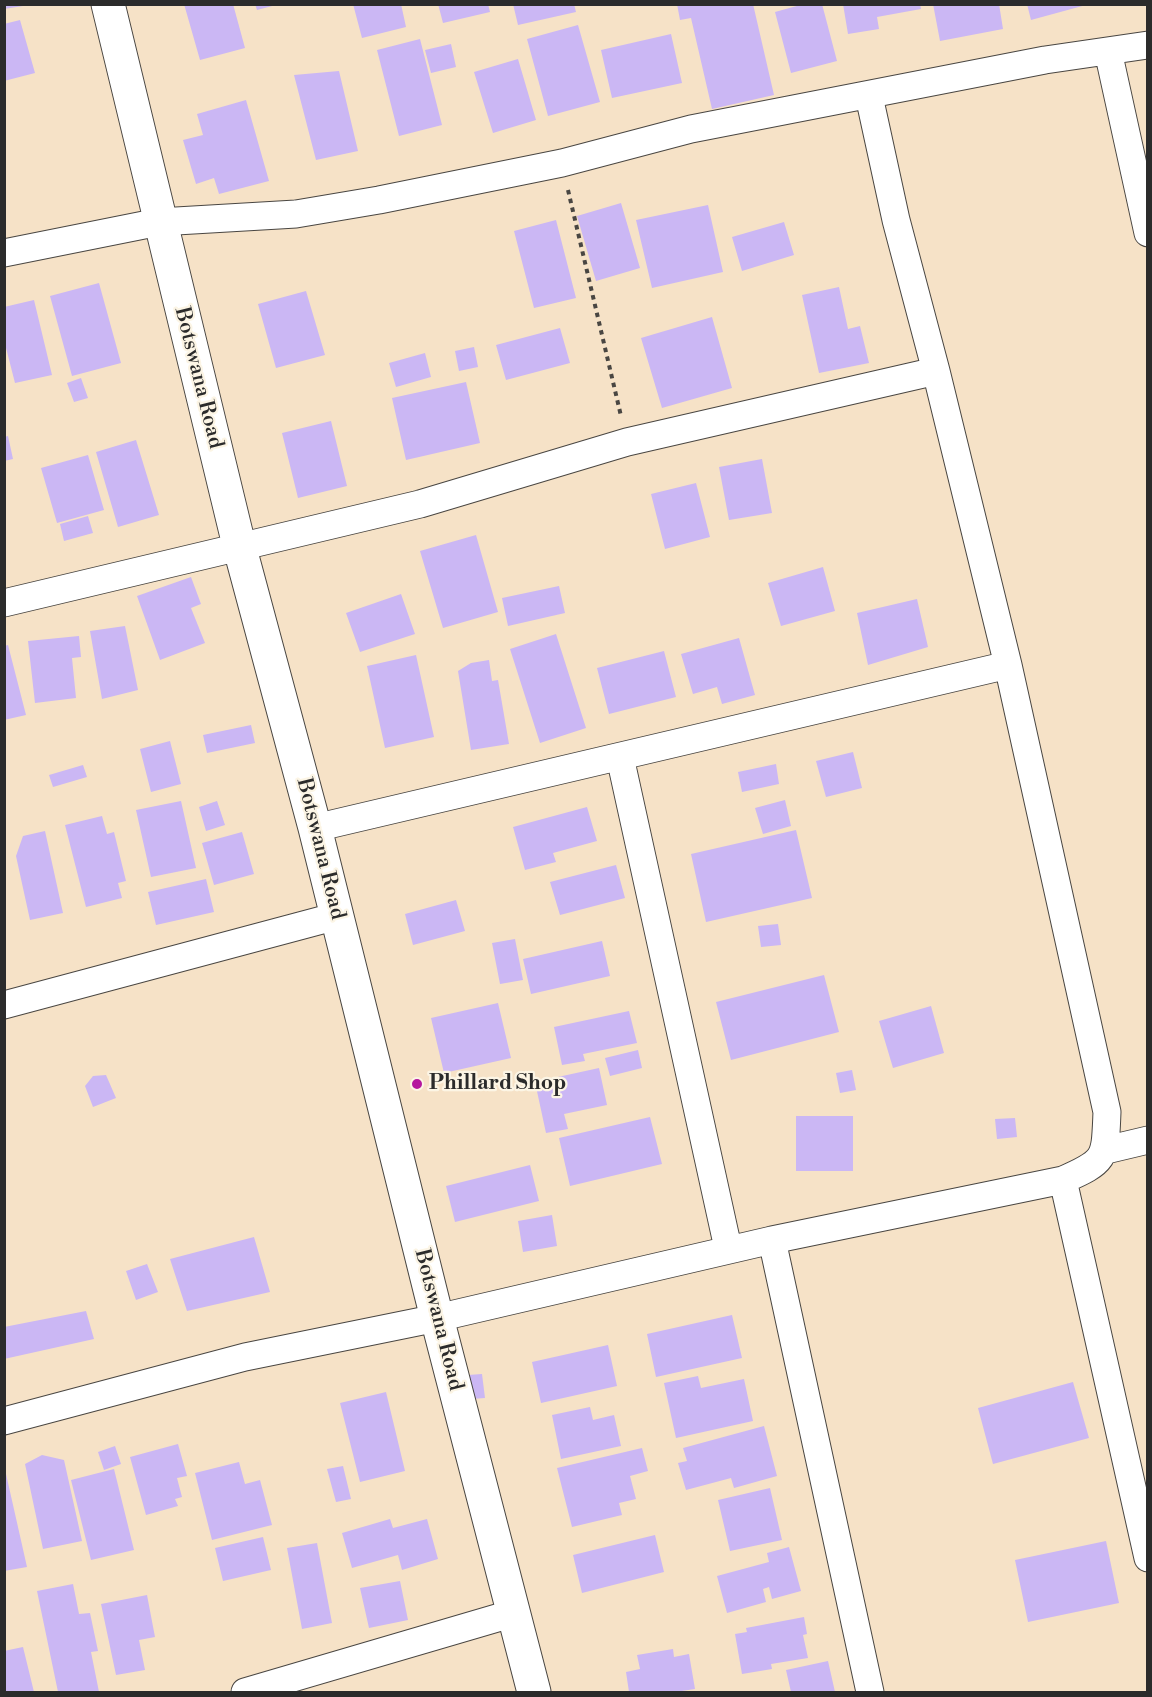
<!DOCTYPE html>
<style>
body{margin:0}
#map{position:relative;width:1152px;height:1697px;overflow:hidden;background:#f6e2c7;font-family:"Libre Bodoni",serif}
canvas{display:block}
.frame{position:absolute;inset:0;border:6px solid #2b2b2b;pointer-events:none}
</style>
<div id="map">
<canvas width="1152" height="1697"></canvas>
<div class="frame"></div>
</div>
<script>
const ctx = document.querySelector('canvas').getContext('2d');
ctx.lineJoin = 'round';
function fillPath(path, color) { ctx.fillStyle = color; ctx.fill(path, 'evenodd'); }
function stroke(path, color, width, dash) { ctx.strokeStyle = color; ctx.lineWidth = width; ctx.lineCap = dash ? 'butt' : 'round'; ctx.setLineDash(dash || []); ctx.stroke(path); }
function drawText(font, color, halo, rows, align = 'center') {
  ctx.font = font + ' "Libre Bodoni",serif'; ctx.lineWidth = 4.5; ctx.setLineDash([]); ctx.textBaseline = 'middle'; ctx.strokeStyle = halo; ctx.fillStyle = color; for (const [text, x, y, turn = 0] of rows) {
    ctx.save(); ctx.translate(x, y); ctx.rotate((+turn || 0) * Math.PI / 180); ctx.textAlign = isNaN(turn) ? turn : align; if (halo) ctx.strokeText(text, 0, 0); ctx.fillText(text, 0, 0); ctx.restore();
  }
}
fillPath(new Path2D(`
 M4 4H23V6L4 9Z
 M184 4H233L245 48 200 60Z
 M255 4H276V5L257 10Z
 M353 4H401L406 27 362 38Z
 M438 4H488L490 12 443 23Z
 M513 4H574L576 12 518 25Z
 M677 4H753L774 95 712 109 691 18 680 20Z
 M804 4H822L837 61 791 73 775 12Z
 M843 4H920L921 9 877 17 879 29 848 34Z
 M933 4H999L1003 29 940 41Z
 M1027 4H1086V5L1031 20Z
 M20 20 35 73 4 81V24Z
 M578 25 600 102 548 116 527 39Z
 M671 34 682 83 612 98 601 50Z
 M420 39 442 125 399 136 377 50Z
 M451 44 456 67 431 73 425 50Z
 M518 59 536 120 493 133 474 72Z
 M339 71 358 151 316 160 294 75Z
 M246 100 269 181 219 194 214 178 196 184 183 140 203 135 197 114Z
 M621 203 640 268 596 281 577 216Z
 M708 205 723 272 652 288 636 220Z
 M556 220 576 298 534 308 514 231Z
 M784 222 794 255 742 271 732 237Z
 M99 283 121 363 72 376 50 296Z
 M839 287 848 329 860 326 869 363 819 373 802 295Z
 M306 291 325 355 276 368 258 304Z
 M34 300 52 375 15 383 4 340V307Z
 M712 317 732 388 662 408 641 338Z
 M560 328 570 363 506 380 496 345Z
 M474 347 478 367 459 371 455 351Z
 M425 353 431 377 396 387 389 363Z
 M81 378 88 398 74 402 67 383Z
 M466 382 480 443 406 460 392 398Z
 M331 421 347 486 298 498 282 433Z
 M8 436 13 459 4 461V437Z
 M136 440 159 515 118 527 96 452Z
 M88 455 104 510 57 523 41 468Z
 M762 459 772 513 729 520 719 467Z
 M696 483 710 537 665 549 651 494Z
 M88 516 93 533 64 541 60 524Z
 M476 535 498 612 443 628 420 551Z
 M823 567 835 611 781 626 768 583Z
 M191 577 201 604 191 608 205 643 160 660 137 596Z
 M559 586 565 613 508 626 502 598Z
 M401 594 415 634 360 652 346 613Z
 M917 599 928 647 868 665 857 613Z
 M125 626 138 690 102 699 90 631Z
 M556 634 586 728 540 743 510 649Z
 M79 636 81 657 72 658 76 698 35 703 28 641Z
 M739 638 755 695 722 704 717 687 693 694 681 654Z
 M8 645 26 715 4 720V646Z
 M664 651 676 697 609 714 597 668Z
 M416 655 434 737 385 748 367 666Z
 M489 660 492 681 498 680 509 744 471 750 458 671 471 663Z
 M251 725 255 743 207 753 203 735Z
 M170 741 181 784 151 792 140 749Z
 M853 752 862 788 826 797 816 761Z
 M776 764 779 784 742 792 738 772Z
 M83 765 87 777 53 787 49 775Z
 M785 800 791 826 763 834 755 808Z
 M181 801 196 868 151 877 136 810Z
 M217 801 225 825 206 831 199 807Z
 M587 807 597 841 553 853 556 862 525 870 513 827Z
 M102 816 107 834 114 832 126 881 118 883 122 898 86 907 65 825Z
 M796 830 812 898 706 922 691 854Z
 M45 831 63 913 30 920 16 856 23 836Z
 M242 832 254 874 214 885 202 843Z
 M616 865 625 898 560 915 550 882Z
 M206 879 214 912 156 925 148 892Z
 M456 900 465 931 413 945 405 914Z
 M778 924 781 945 761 947 758 926Z
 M515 939 523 980 500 984 492 943Z
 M602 941 610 976 531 994 523 959Z
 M824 975 839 1032 731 1060 716 1002Z
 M498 1003 511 1058 444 1073 431 1018Z
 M931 1006 944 1053 893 1068 879 1021Z
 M629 1011 637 1043 583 1054 585 1061 562 1065 554 1027Z
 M638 1050 642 1068 610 1076 605 1058Z
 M599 1068 607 1105 564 1114 568 1129 546 1133 535 1082Z
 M852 1070 856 1090 840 1093 836 1073Z
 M106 1075 116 1098 93 1107 85 1086 93 1076Z
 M796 1116H853V1171H796Z
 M650 1117 662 1164 570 1186 559 1138Z
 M1015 1118 1017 1137 997 1139 995 1119Z
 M530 1165 539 1201 455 1222 446 1186Z
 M552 1215 557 1246 523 1252 518 1221Z
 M254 1237 270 1292 187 1311 170 1259Z
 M147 1264 158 1292 136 1300 126 1271Z
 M86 1311 94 1339 4 1359V1327Z
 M732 1315 742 1358 656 1377 647 1334Z
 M608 1345 617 1386 541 1403 532 1362Z
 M482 1374 485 1398 471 1399 468 1375Z
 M698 1376 701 1388 744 1379 753 1421 676 1438 664 1383Z
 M1073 1382 1089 1438 993 1464 978 1408Z
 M386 1392 405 1471 360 1482 340 1403Z
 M590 1407 593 1420 614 1415 621 1446 561 1459 552 1415Z
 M764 1426 777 1476 734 1488 731 1478 686 1490 678 1463 687 1461 683 1448Z
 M178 1444 187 1476 177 1478 182 1497 175 1499 178 1506 146 1515 130 1457Z
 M115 1446 121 1464 104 1470 98 1452Z
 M642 1448 648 1471 630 1476 636 1499 619 1503 622 1515 572 1527 557 1468Z
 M42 1455 64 1460 82 1541 43 1549 25 1464Z
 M239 1462 245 1484 260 1480 272 1525 212 1540 195 1473Z
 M4 1465 27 1567 4 1571Z
 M343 1466 351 1499 336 1502 327 1469Z
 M114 1469 134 1550 91 1560 71 1480Z
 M770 1488 782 1540 730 1551 718 1500Z
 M390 1519 393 1528 427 1519 438 1559 402 1570 398 1555 352 1568 342 1533Z
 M655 1535 664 1572 582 1593 573 1555Z
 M263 1537 271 1570 223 1581 215 1548Z
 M1106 1541 1119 1603 1028 1622 1015 1560Z
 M317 1543 332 1623 302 1629 287 1548Z
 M789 1547 801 1591 772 1599 769 1587 763 1589 766 1602 727 1613 717 1576 769 1562 767 1553Z
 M400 1581 408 1620 369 1628 360 1588Z
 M73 1584 79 1614 90 1613 98 1651 91 1652 99 1692H58L37 1591Z
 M147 1595 155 1637 139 1640 145 1670 116 1675 101 1604Z
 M804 1617 807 1634 803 1635 808 1658 771 1664 772 1669 742 1674 735 1634 747 1632 746 1628Z
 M23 1647 34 1692H4V1651Z
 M673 1649 674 1657 689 1654 695 1689 675 1692H629L626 1672 640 1669 637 1655Z
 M828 1661 835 1692H791L786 1670Z`), '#cbb7f4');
const minor = new Path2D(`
 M1108 51 1148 233
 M4 253 159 222 296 214 379 200 562 163 691 129 1045 60 1148 45
 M4 603 420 504 627 442 936 371 896 220 869 96
 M620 757 728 1248
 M315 828 1008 665
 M4 1005 337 916
 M1106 1150 1148 1140
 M1063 1180 1148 1558
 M772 1240 1063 1180C1107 1161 1105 1158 1107 1112L1008 665 936 371
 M4 1421 245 1357 437 1318 772 1240 870 1692
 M245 1692 514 1613`);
const tertiary = new Path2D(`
 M108 4 239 545 315 828 437 1318 534 1692`);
stroke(minor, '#494642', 29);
stroke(tertiary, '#494642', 35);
stroke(new Path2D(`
 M568 190 621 416`), '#494642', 4, [4.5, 4.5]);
stroke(minor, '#fff', 27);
stroke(tertiary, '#fff', 33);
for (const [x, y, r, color] of [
 [417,1084,6,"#b5179e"]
]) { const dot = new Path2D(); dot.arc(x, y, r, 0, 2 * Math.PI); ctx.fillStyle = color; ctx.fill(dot); stroke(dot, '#fcf5e5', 2); }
drawText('21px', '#2b2b2b', '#fcf5e5', [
 ["Botswana Road",198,378,76],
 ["Botswana Road",320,849,76],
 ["Botswana Road",438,1320,76]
]);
drawText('bold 21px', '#2b2b2b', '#fcf5e5', [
 ["Phillard Shop",429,1084]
], 'left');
</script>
